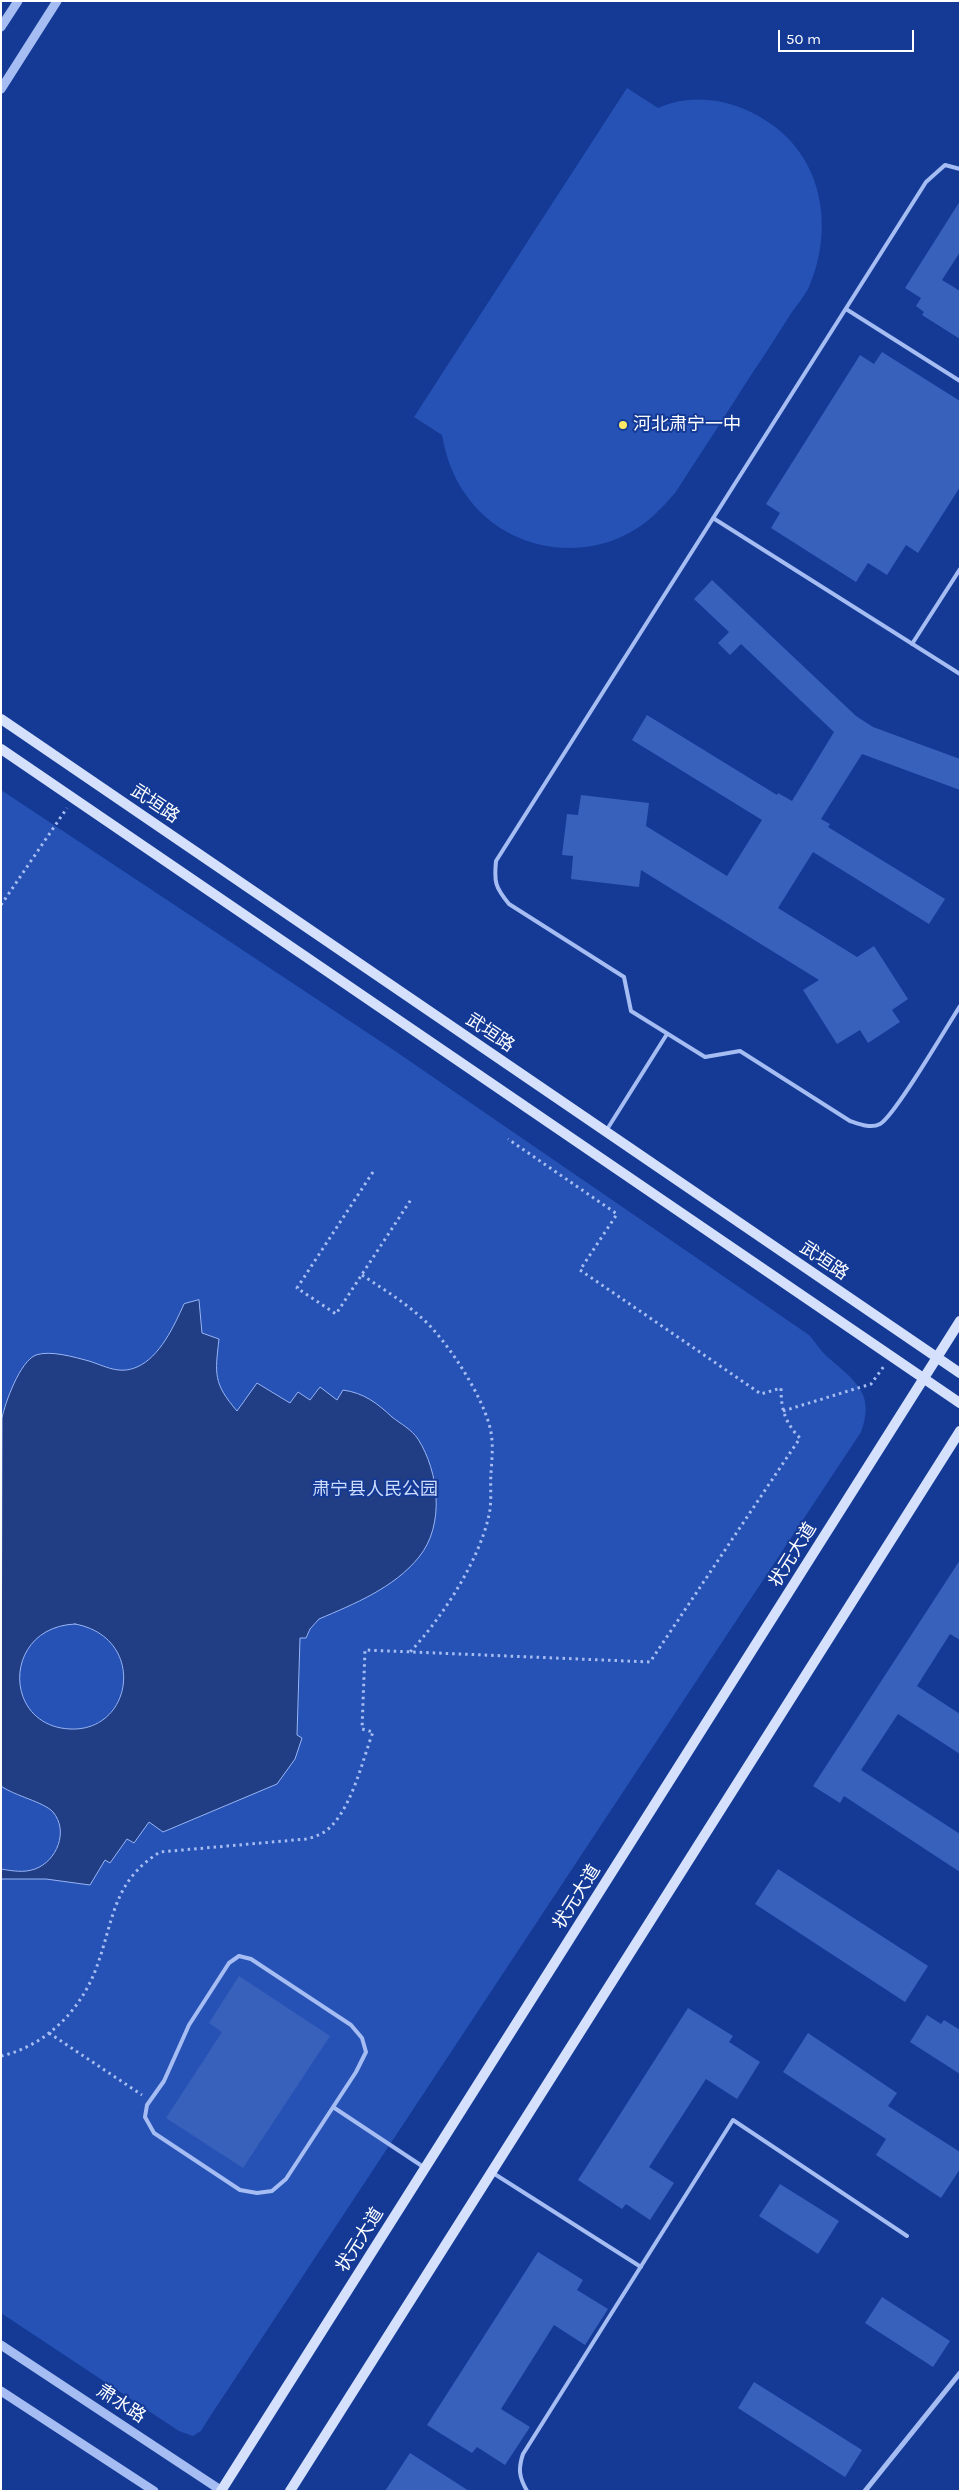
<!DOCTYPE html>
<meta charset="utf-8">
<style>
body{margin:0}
#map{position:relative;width:961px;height:2492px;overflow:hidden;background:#143a96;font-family:Karla,sans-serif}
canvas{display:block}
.frame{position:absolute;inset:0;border:2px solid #fff;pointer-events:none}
.scale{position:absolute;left:778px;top:30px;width:136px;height:22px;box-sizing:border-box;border:2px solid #fff;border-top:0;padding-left:6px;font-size:15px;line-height:18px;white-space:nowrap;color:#fff;-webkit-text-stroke:4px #143a96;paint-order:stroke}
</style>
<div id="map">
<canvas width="961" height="2492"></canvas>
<div class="frame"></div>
<div class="scale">50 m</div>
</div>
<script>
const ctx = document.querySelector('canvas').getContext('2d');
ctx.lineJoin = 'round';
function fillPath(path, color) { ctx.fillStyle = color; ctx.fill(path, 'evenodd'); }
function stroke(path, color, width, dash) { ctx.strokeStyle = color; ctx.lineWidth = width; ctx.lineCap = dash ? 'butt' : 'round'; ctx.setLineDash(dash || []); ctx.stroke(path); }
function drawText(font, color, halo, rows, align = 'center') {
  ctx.font = font + ' Karla,"Noto Sans SC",sans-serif'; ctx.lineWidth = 4; ctx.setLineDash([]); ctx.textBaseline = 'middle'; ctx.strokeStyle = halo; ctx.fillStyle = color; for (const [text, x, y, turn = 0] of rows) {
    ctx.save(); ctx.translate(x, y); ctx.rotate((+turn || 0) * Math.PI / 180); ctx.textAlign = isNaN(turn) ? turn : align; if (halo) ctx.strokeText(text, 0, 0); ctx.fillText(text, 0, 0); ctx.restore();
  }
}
fillPath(new Path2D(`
 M627 88 658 108C694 92 736 100 768 122 824 159 834 229 809 287 804 297 796 306 790 315 778 334 766 353 753 372 727 413 701 453 675 493 662 508 648 523 629 533 574 563 502 547 466 495 453 477 446 457 442 435L414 417Z
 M1 790 395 1051 809 1335C816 1343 822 1353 830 1359 856 1382 875 1394 861 1432L209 2418 201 2431 193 2436 179 2431 1 2313Z`), '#2752b5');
const water = new Path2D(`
 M199 1300 202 1333 219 1339C215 1374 213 1383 237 1411L257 1383 290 1403 298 1392 310 1400 320 1387 337 1400 343 1390C364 1393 377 1403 392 1417 401 1424 411 1429 418 1439 439 1472 445 1525 419 1557 394 1588 354 1604 319 1619L310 1629 306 1638H300L297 1735 302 1738 295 1759 277 1784 163 1832 149 1822 134 1843 127 1839 110 1863 105 1860 90 1885 46 1879H1V1869C13 1871 24 1873 35 1869 57 1861 69 1831 53 1812 44 1802 15 1796 1 1786L2 1418C5 1403 20 1361 36 1355 50 1350 74 1357 89 1361 105 1366 119 1375 137 1367 160 1357 174 1326 184 1304ZM75 1624C147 1637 134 1732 70 1729 2 1726 2 1627 75 1624Z`);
fillPath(water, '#213d83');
stroke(water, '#97b5f5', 1);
fillPath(new Path2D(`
 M960 201V252L942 280 960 291V339L922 315 924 312 916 306 921 298 905 288Z
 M882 352 960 401V487L918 553 906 545 887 575 868 563 856 582 771 528 780 513 766 504 860 355 874 364Z
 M712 580 856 716 873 727 960 759V790L862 754 821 819 830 824 828 827 945 899 929 924 813 852 778 908 857 957 874 946 908 999 892 1010 900 1022 868 1043 860 1030 837 1044 803 990 819 980 641 870 639 887 571 879 573 856 562 855 567 814 578 815 581 795 649 803 646 826 727 876 762 820 632 740 647 715 777 795 778 793 792 801 834 732 741 644 730 655 718 643 729 632 694 599Z
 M960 1560V1640L950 1634 917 1686 960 1714V1754L898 1714 861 1770 960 1834V1872L844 1796 840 1803 813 1786Z
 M778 1869 928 1966 905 2002 755 1904Z
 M239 1976 330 2036 243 2168 166 2118 222 2032 209 2023Z
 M688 2008 733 2036 729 2042 760 2062 737 2099 706 2079 649 2167 674 2183 650 2220 626 2204 622 2209 578 2180Z
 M927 2015 941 2024 944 2020 960 2030V2074L910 2042Z
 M808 2033 897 2093 888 2106 960 2152V2169L941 2198 876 2155 886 2139 783 2072Z
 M780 2184 839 2221 818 2254 759 2216Z
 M538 2252 583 2280 577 2290 608 2309 585 2345 554 2325 501 2409 530 2427 505 2465 477 2447 472 2453 427 2425Z
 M882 2297 950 2341 933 2367 865 2323Z
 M754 2382 862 2450 845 2477 738 2408Z
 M410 2453 469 2491H385Z`), '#3861bc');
stroke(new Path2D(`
 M1 905 67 808
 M373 1172 297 1288 336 1314 412 1198
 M362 1275C386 1291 411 1306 431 1327 453 1351 480 1393 489 1424 494 1440 492 1457 491 1473 490 1487 492 1502 489 1515 479 1561 442 1618 410 1652
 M783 1411 871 1384 884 1366
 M49 2033 142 2095
 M1 2056C46 2046 82 2009 97 1966 114 1919 113 1881 160 1852L306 1839C311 1838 316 1836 321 1834 350 1818 362 1761 373 1732L362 1729 365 1650 650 1662 800 1438C785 1423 781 1409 781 1388L761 1394 580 1270 617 1214 508 1139`), '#a5bdf2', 3, [2.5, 4]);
stroke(new Path2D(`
 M960 169 945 165 926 182 496 861C494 882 495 887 509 904L624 977 631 1011 705 1057 740 1051 850 1121C859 1124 871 1129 880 1124 895 1116 947 1026 960 1006
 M846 309 960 381
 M713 518 960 674
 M912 644 960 569
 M606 1131 667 1034
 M239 1956 251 1959 351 2025 362 2038 366 2052 356 2072 286 2179 272 2191 257 2193 240 2190 154 2133 145 2117 147 2105 164 2081 189 2025 229 1963Z
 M333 2107 425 2168
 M493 2173 641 2267
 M527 2491C519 2477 518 2469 523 2454L733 2120 907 2236`), '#a5bdf2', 4);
stroke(new Path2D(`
 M865 2491 960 2373`), '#a5bdf2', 5);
stroke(new Path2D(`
 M1 27 18 1
 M1 89 57 1
 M1 2345 222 2491
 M1 2391 154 2491`), '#a5bdf2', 9);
stroke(new Path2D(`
 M1 719 960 1373
 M1 749 960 1403
 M221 2491 960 1321
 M290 2491 960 1431`), '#d4e0fc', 10);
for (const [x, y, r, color] of [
 [623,425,5,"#ffe966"]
]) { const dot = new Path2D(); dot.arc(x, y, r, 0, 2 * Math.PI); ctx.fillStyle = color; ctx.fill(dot); stroke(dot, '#143a96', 2); }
drawText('18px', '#fff', '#143a96', [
 ["河北肃宁一中",633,425]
], 'left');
drawText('18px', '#fff', '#143a96', [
 ["武垣路",155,804,34],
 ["武垣路",490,1033,34],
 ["武垣路",824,1261,34],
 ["状元大道",793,1555,-58],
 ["状元大道",577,1897,-58],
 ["状元大道",360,2240,-58],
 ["肃水路",121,2404,33]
]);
drawText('18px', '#cddcfd', '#143a96', [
 ["肃宁县人民公园",375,1490]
]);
</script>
